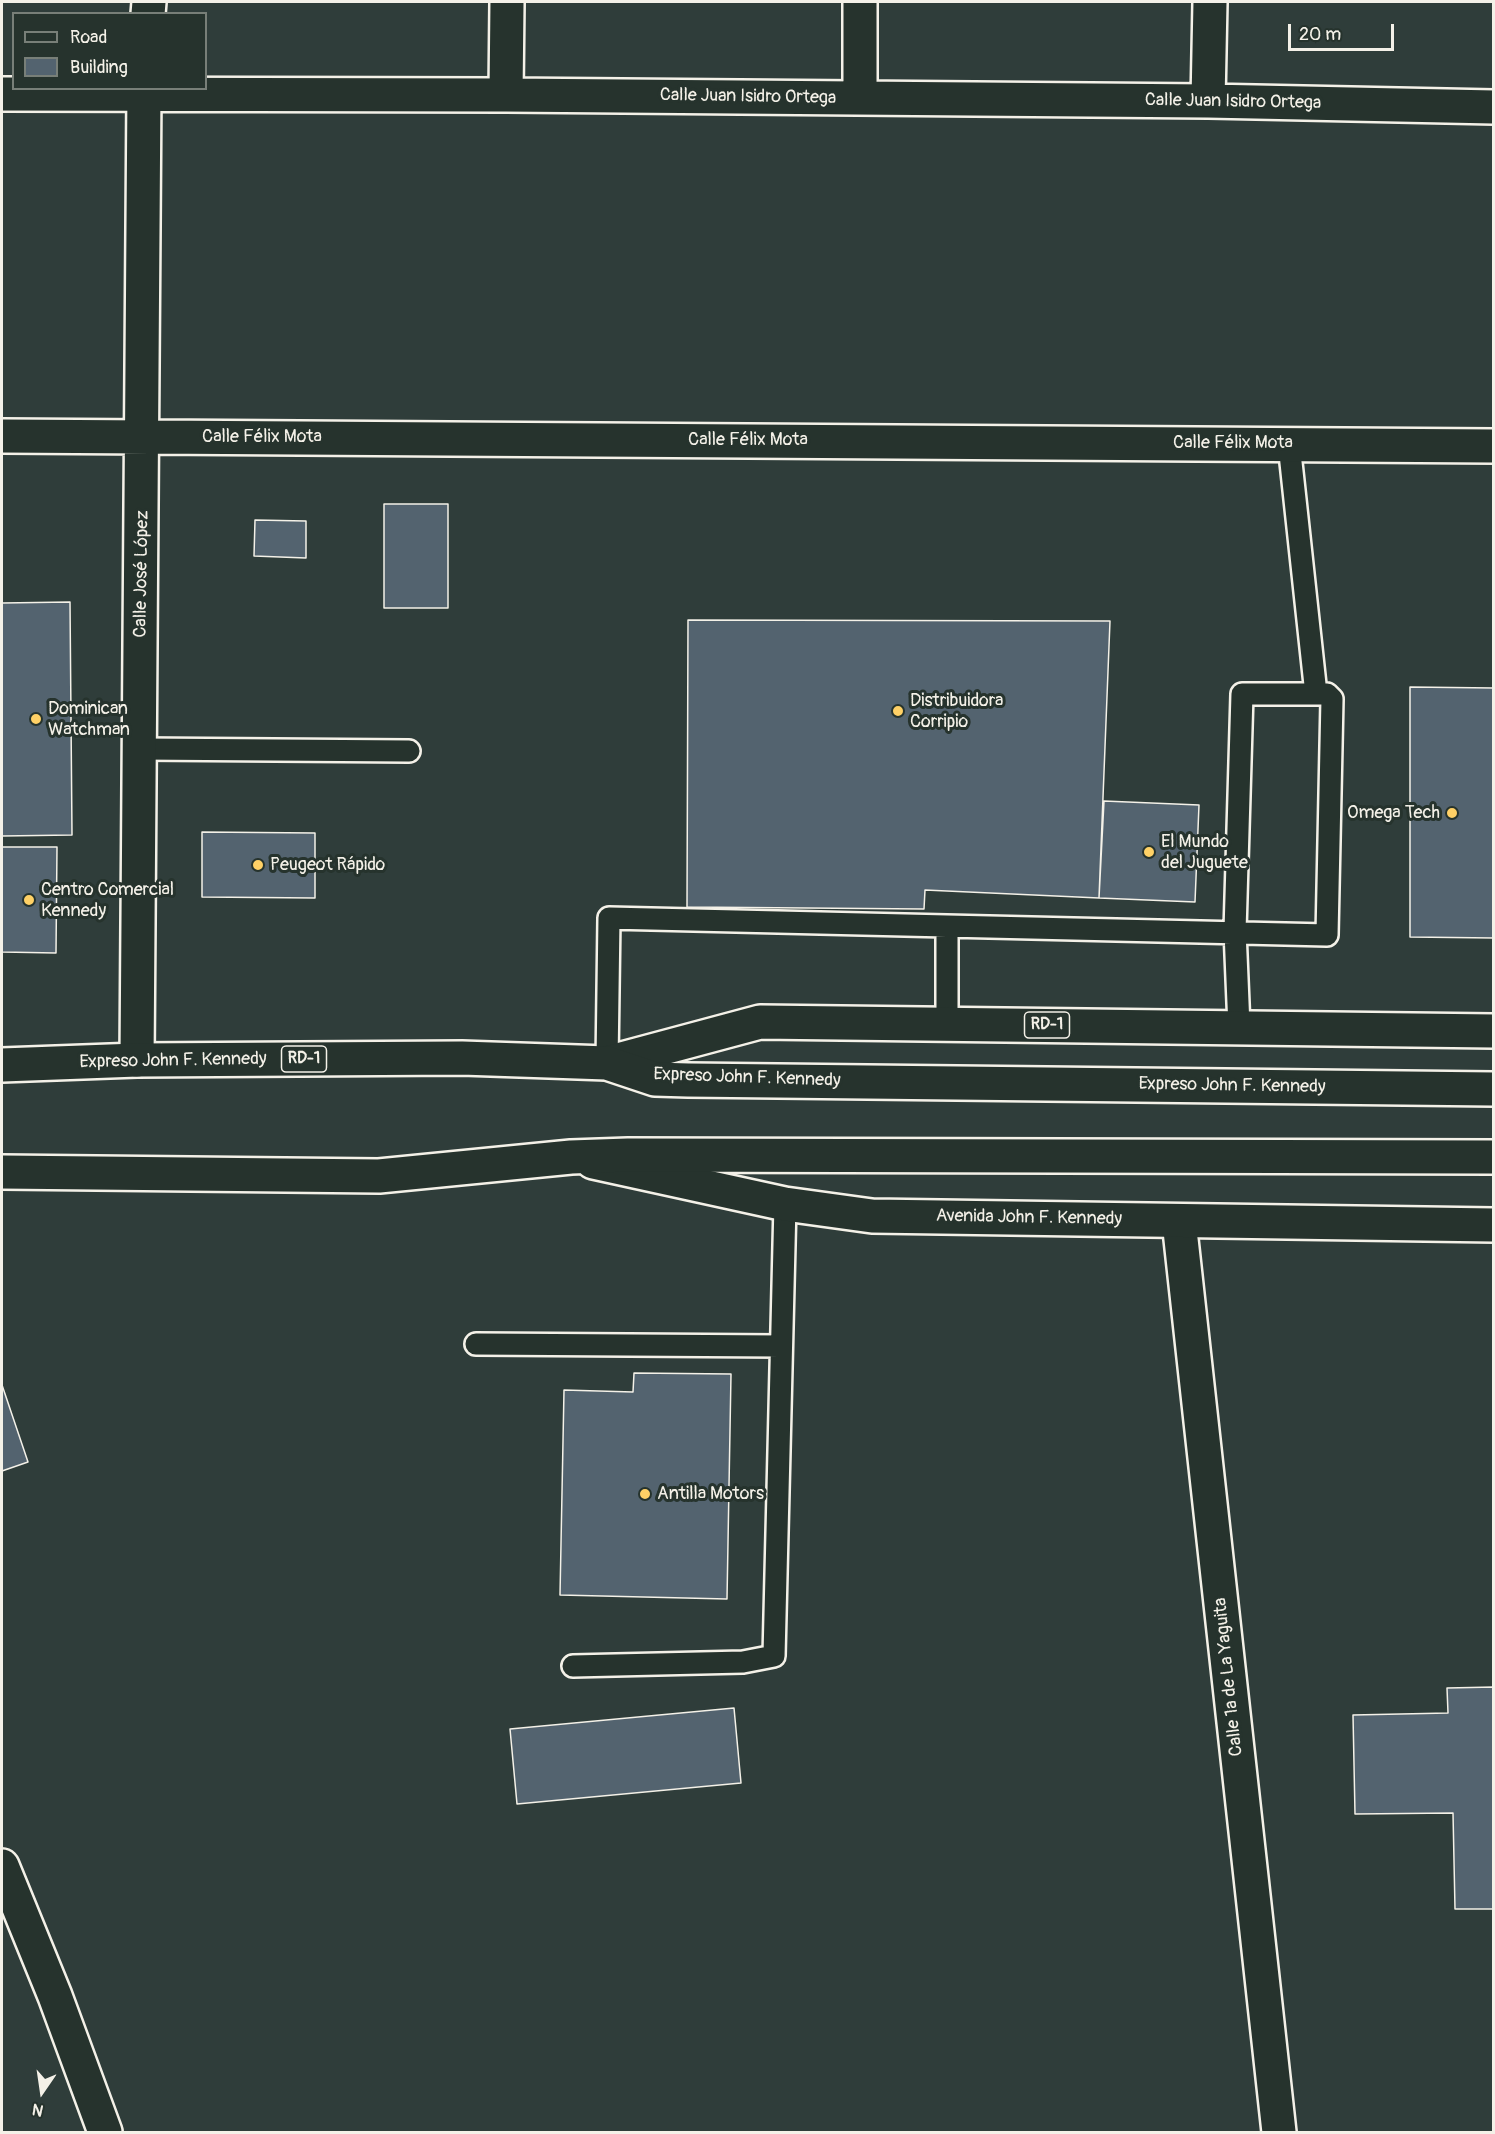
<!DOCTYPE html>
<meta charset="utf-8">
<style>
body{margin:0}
#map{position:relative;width:1495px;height:2134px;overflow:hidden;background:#2f3d3a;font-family:Pangolin,sans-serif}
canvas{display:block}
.frame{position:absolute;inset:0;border:3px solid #f4f1e8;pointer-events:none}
.legend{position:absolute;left:12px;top:12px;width:195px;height:78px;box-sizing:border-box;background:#26332d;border:2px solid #787f78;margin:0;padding:8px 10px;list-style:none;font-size:18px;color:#f4f1e8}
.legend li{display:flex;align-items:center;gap:12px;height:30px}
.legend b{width:30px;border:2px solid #787f78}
.north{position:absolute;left:12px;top:2062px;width:60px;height:60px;-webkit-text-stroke:4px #26332d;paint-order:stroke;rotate:193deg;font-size:16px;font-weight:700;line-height:24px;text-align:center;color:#f4f1e8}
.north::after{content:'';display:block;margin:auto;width:21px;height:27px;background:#f4f1e8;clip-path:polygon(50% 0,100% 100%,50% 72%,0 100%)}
.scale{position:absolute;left:1288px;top:24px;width:106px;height:27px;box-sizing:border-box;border:3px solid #f4f1e8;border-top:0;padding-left:8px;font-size:18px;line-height:21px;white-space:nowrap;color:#f4f1e8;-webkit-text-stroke:4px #26332d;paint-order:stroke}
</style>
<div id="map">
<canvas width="1495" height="2134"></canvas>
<div class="frame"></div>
<ul class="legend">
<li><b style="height:8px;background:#26332d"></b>Road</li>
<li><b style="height:16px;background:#53636f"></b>Building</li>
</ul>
<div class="north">N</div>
<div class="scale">20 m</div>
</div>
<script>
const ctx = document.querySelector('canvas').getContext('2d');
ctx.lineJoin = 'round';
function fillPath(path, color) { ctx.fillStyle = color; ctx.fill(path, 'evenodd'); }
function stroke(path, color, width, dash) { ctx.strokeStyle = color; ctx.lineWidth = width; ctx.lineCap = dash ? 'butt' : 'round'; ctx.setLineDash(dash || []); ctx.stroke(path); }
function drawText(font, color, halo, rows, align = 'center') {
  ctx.font = font + ' Pangolin,sans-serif'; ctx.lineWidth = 6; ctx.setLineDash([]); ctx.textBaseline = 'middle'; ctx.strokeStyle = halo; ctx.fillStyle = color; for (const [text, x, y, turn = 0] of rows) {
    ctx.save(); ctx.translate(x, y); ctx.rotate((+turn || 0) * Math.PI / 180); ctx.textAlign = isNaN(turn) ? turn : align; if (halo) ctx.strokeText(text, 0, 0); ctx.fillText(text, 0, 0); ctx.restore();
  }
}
const building = new Path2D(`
 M384 504H448V608H384Z
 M255 520 306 521V558L254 556Z
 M70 602 72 835 2 836V603Z
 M688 620 1110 621 1099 898 925 890 924 909 687 907Z
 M1410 687 1494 688V938L1410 937Z
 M1104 801 1199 805 1195 902 1099 898Z
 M202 832 315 833V898L202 897Z
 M2 847H57L56 953 2 952Z
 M634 1373 731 1374 727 1599 560 1595 564 1390 633 1392Z
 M2 1385 28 1462 2 1471Z
 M1494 1687V1909H1455L1453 1813 1355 1814 1353 1715 1448 1713 1447 1688Z
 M734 1708 741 1783 517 1804 510 1729Z`);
fillPath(building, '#53636f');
stroke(building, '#f4f1e8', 1.5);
const service = new Path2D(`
 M1289 444 1316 694
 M140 749 409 751
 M947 1024V927
 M607 1063 609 918 1327 935 1332 699 1327 694H1242L1235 931 1239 1027
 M476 1344 781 1346
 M573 1666 743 1662 774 1656 785 1204`);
const minor = new Path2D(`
 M148 14 149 2
 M2 94 506 95 1208 101 1494 107
 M506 95 507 2
 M860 98V2
 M1208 101 1210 2
 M2 436 1494 446
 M137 1060 144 88
 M1179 1221 1279 2132
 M2 1866 55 1996 105 2132`);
const primary = new Path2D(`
 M607 1063 760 1022 1494 1031
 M593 1162 785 1204 872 1216 1494 1225`);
const trunk = new Path2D(`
 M2 1065 137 1060 462 1058 607 1063 655 1079 688 1080 1494 1089
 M2 1172 379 1176 571 1157 628 1155 1494 1157`);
stroke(service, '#f4f1e8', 26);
stroke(minor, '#f4f1e8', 38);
stroke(primary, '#f4f1e8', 38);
stroke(trunk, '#f4f1e8', 38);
stroke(service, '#26332d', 21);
stroke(minor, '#26332d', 33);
stroke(primary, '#26332d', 33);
stroke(trunk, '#26332d', 33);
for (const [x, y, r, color] of [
 [898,711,6,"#ffd166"],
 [36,719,6,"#ffd166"],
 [1452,813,6,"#ffd166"],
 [1149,852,6,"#ffd166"],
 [258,865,6,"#ffd166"],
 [29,900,6,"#ffd166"],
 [645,1494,6,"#ffd166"]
]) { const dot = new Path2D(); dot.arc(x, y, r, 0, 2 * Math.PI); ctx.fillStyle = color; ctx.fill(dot); stroke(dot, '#26332d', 2); }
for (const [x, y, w] of [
 [1047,1025,45],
 [304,1059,45]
]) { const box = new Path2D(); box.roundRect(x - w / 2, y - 13, w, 26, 4.5); ctx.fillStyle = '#26332d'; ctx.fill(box); stroke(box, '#f4f1e8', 1.5); }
drawText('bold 16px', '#f4f1e8', null, [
 ["RD-1",1047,1025],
 ["RD-1",304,1059]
]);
drawText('18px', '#f4f1e8', '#26332d', [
 ["Calle Juan Isidro Ortega",748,97,1],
 ["Calle Juan Isidro Ortega",1233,102,1],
 ["Calle Félix Mota",262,437],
 ["Calle Félix Mota",748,440],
 ["Calle Félix Mota",1233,443],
 ["Calle José López",142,574,-89],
 ["Expreso John F. Kennedy",173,1061,-1],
 ["Expreso John F. Kennedy",747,1078,2],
 ["Expreso John F. Kennedy",1232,1086,1],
 ["Avenida John F. Kennedy",1029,1218,1],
 ["Calle 1a de La Yaguita",1229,1677,-96]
]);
drawText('18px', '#f4f1e8', '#26332d', [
 ["Distribuidora",910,701],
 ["Corripio",910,722],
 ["Dominican",48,709],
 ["Watchman",48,730],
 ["Omega Tech",1440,813,"right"],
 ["El Mundo",1161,842],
 ["del Juguete",1161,863],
 ["Peugeot Rápido",270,865],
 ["Centro Comercial",41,890],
 ["Kennedy",41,911],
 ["Antilla Motors",657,1494]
], 'left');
</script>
